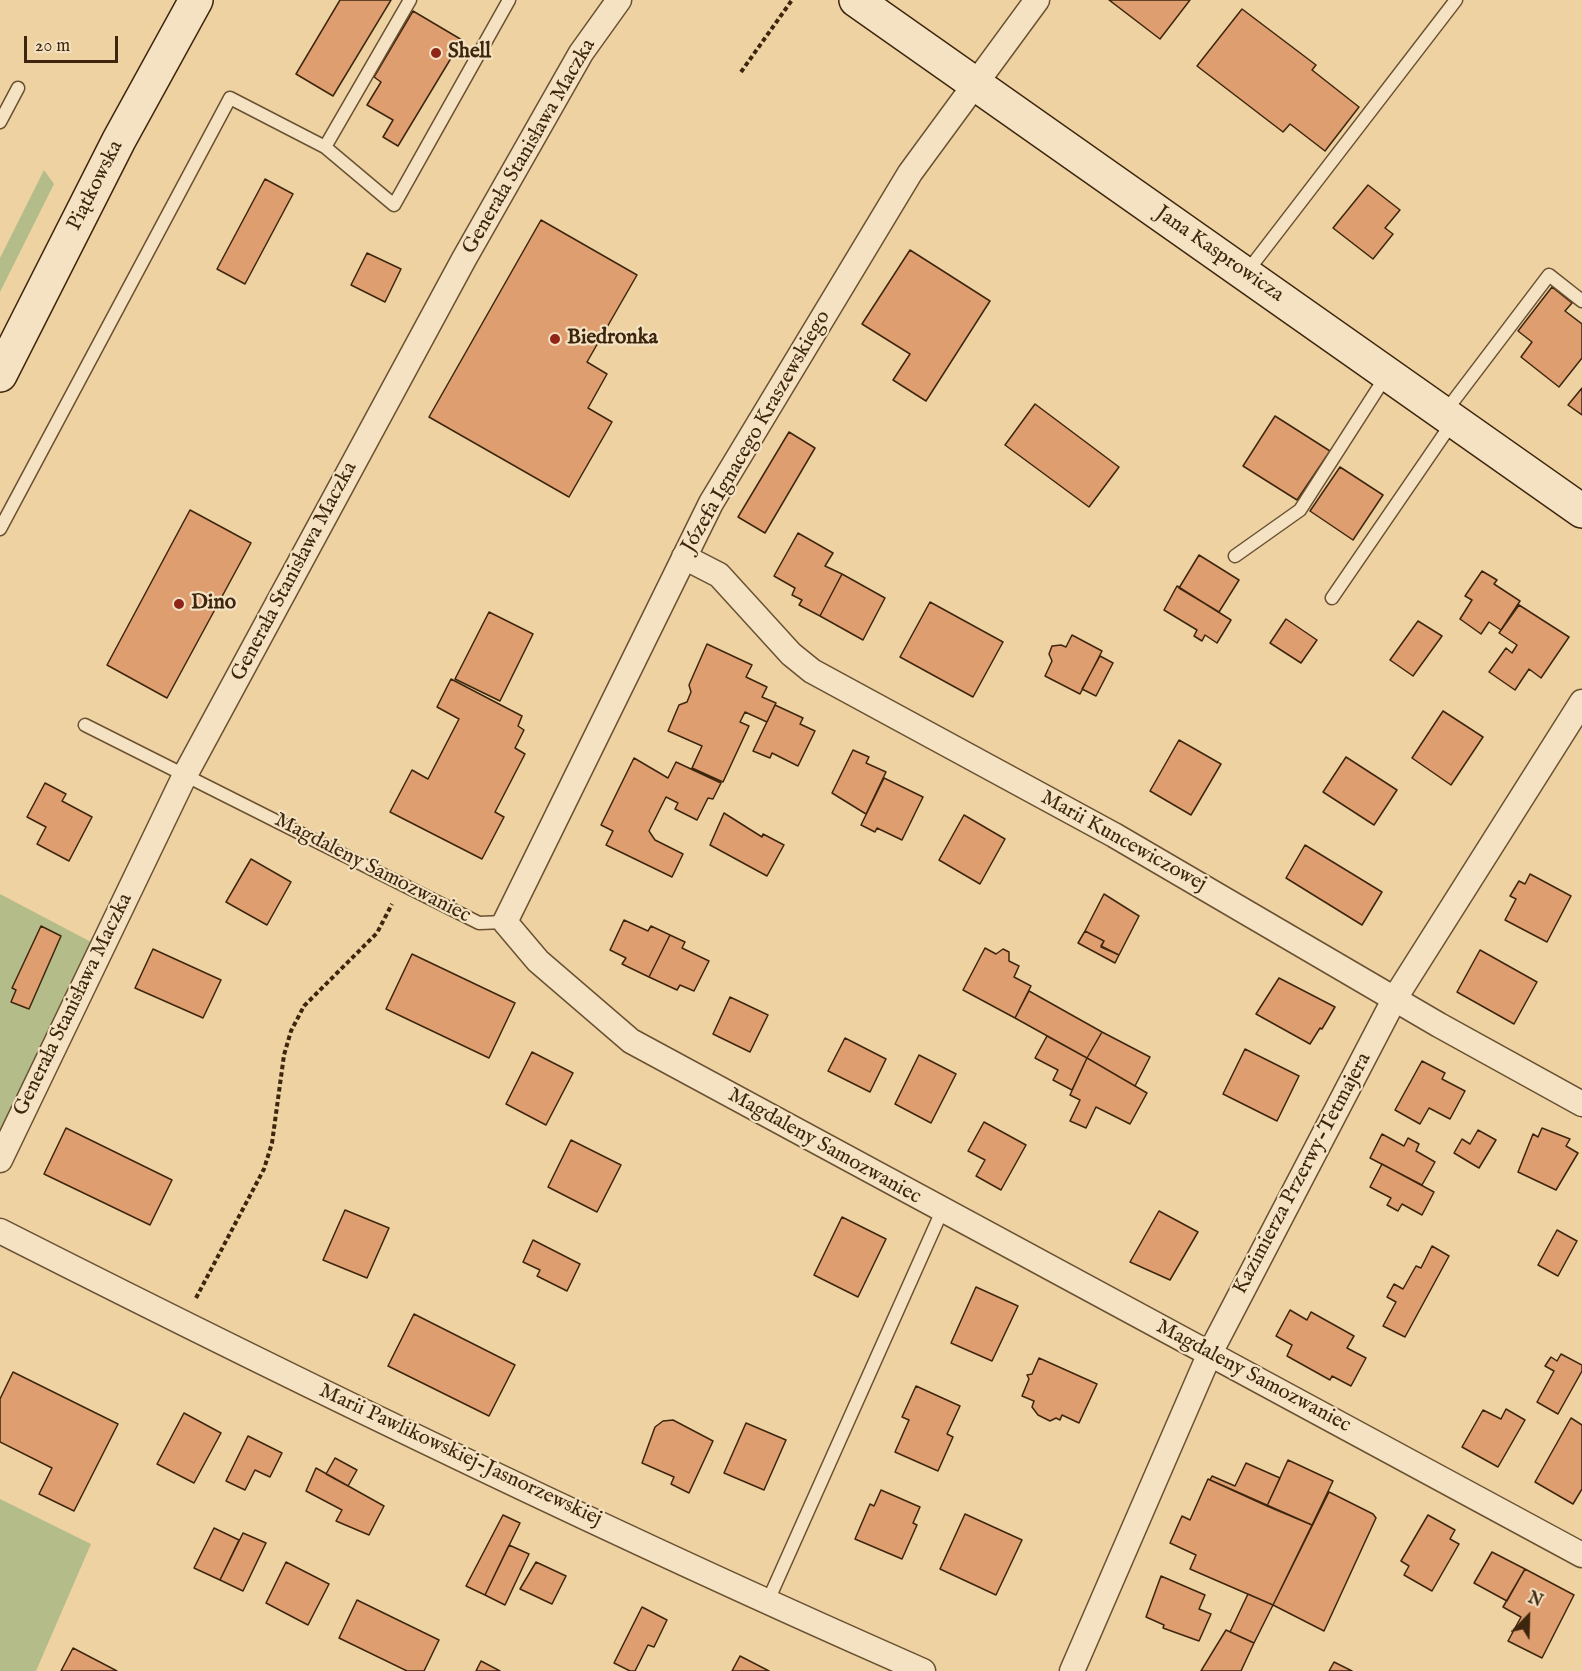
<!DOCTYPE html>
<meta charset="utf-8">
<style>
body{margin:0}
#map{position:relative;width:1582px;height:1671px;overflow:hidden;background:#eed2a2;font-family:"IM FELL English",serif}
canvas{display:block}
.north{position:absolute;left:1498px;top:1587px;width:60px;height:60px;-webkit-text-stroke:4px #f4e2c3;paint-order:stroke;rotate:23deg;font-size:16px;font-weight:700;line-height:24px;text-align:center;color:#3d260d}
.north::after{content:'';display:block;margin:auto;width:21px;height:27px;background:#3d260d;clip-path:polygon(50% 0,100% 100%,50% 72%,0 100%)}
.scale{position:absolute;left:24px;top:36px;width:94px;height:27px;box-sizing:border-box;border:3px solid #3d260d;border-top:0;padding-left:8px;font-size:18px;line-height:21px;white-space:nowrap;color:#3d260d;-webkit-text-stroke:4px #f4e2c3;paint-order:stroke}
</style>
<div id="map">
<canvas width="1582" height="1671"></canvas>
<div class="north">N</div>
<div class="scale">20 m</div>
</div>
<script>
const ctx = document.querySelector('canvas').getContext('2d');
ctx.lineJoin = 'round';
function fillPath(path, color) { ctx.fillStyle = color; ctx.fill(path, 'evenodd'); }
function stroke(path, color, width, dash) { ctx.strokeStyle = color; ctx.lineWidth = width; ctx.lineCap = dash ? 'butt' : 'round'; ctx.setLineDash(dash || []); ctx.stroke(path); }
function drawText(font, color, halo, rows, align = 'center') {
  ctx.font = font + ' "IM FELL English",serif'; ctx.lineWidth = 4.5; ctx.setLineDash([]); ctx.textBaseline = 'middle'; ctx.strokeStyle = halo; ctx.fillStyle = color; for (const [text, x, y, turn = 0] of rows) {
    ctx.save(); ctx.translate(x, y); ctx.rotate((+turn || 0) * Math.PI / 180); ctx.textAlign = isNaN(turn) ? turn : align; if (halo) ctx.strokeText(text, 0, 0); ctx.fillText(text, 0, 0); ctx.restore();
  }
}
fillPath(new Path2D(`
 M44 170 54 184 0 292V258Z
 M0 894 93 943 0 1137Z
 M0 1499 91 1544 36 1671H0Z`), '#b4bd89');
const building = new Path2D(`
 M340 0H391L333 96 296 74Z
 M1109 0H1190L1160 39Z
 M1242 9 1316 65 1312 70 1359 107 1325 151 1290 124 1283 132 1197 66Z
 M413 11 462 40 398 146 383 137 393 120 367 105 381 82 374 77Z
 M265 179 293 194 245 284 217 269Z
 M1368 185 1400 210 1385 228 1393 234 1373 259 1333 228Z
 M541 220 637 275 587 362 607 374 588 408 612 422 569 497 429 417Z
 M910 250 990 301 926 401 893 380 910 354 862 324Z
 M367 253 401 269 385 302 351 285Z
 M1552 287 1572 303 1565 311 1582 324V358L1559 387 1521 357 1532 342 1518 331Z
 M1582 388V415L1568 405Z
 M1035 404 1119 467 1089 507 1005 445Z
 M1275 416 1330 451 1297 500 1243 466Z
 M789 432 815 448 765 533 738 517Z
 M1340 467 1383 495 1353 540 1310 511Z
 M190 510 251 543 167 698 107 665Z
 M798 533 833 553 825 566 842 574 820 616 799 605 802 600 792 595 795 588 774 576Z
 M1199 555 1239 580 1219 612 1179 588Z
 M1482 571 1497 580 1494 584 1520 601 1501 630 1489 622 1481 634 1460 619 1472 600 1465 596Z
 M842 574 885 598 863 640 820 616Z
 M1177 586 1231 620 1217 643 1205 635 1202 641 1194 636 1197 630 1164 610Z
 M930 602 1003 642 973 697 900 657Z
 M1519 605 1569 637 1541 678 1529 669 1515 690 1489 672 1506 648 1512 653 1517 645 1499 633Z
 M489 612 533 634 500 701 455 679Z
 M1286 619 1317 640 1301 663 1270 643Z
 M1418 621 1442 636 1413 676 1390 660Z
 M1072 635 1102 651 1080 694 1045 676 1052 661 1049 654 1052 646 1061 645 1066 647Z
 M707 644 752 665 746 677 767 687 762 697 776 703 767 722 745 712 740 722 749 726 723 782 692 768 702 746 668 731 679 705 687 702 691 692 689 685Z
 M1100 656 1113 663 1096 696 1082 689Z
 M451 679 522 716 518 726 524 730 515 748 525 754 495 812 504 817 482 859 390 812 412 770 428 779 459 719 437 707Z
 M775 705 803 718 800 724 815 731 798 766 772 753 770 758 753 751Z
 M1443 711 1483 737 1451 785 1412 758Z
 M1179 740 1221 764 1191 815 1150 791Z
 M853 750 869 757 866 763 886 772 866 814 832 793Z
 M1346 757 1397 790 1374 825 1323 792Z
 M634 758 668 778 676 762 721 783 713 799 708 798 697 820 675 809 678 803 666 797 649 831 655 840 683 854 672 877 606 845 613 831 601 825Z
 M884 778 923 797 902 840 877 828 875 832 861 825Z
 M45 783 66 794 62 801 92 817 69 861 37 844 46 827 27 817Z
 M724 813 762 837 763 834 784 845 767 876 710 845Z
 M964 815 1005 839 980 884 939 860Z
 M1305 845 1382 892 1362 925 1286 878Z
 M251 859 291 882 267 925 226 902Z
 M1530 874 1571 896 1547 942 1505 920 1516 899 1510 896 1519 881 1525 884Z
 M1104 894 1139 916 1119 955 1101 947 1104 941 1085 931Z
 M624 920 648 931 651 926 670 935 649 977 622 964 626 958 610 950Z
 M41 926 61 936 29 1009 11 1002 16 990 12 988Z
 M1085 931 1104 941 1101 946 1119 955 1115 963 1078 943Z
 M670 935 685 942 682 948 709 961 694 991 680 985 677 990 649 977Z
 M985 948 996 954 1003 949 1009 952V961L1019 966 1014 977 1031 986 1015 1018 963 990Z
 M153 949 221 980 203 1018 135 988Z
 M1480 950 1537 982 1514 1024 1457 992Z
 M412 954 515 1003 489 1058 386 1009Z
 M1279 978 1335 1007 1322 1029 1320 1028 1310 1044 1256 1014Z
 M1029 991 1102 1032 1087 1058 1015 1018Z
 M730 997 768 1015 750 1052 713 1034Z
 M1102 1032 1150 1057 1135 1086 1087 1058Z
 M1047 1036 1087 1058 1072 1090 1053 1080 1058 1070 1035 1058Z
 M845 1038 886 1059 870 1092 828 1071Z
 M1245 1049 1299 1076 1277 1121 1223 1094Z
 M532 1052 573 1073 546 1125 506 1104Z
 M919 1055 956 1074 931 1123 895 1104Z
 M1087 1058 1147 1093 1130 1124 1096 1107 1086 1128 1070 1121 1080 1100 1070 1095Z
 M1422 1061 1445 1073 1442 1079 1465 1091 1450 1119 1429 1108 1420 1124 1395 1110Z
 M984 1122 1026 1145 1001 1190 976 1176 985 1160 968 1151Z
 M66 1128 172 1180 150 1225 44 1174Z
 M1542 1128 1570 1139 1566 1146 1578 1153 1556 1190 1518 1172 1533 1134 1538 1137Z
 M1478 1130 1496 1140 1479 1168 1454 1153 1462 1139 1470 1144Z
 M1382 1134 1404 1146 1408 1138 1419 1144 1416 1151 1435 1162 1422 1185 1370 1158Z
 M571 1140 621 1165 597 1212 548 1187Z
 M1382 1164 1434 1192 1422 1215 1402 1204 1398 1211 1387 1205 1391 1198 1370 1187Z
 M345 1210 389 1228 367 1278 323 1260Z
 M1159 1211 1198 1232 1170 1280 1130 1262Z
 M842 1217 886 1239 858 1297 814 1275Z
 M1557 1230 1577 1241 1558 1276 1538 1265Z
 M533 1240 580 1264 567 1291 537 1276 540 1270 523 1262Z
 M1432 1246 1449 1256 1405 1337 1383 1326 1396 1302 1387 1297 1394 1284 1403 1289 1416 1266 1421 1268Z
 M976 1287 1018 1306 992 1361 951 1343Z
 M1290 1310 1307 1320 1311 1312 1354 1336 1347 1348 1366 1358 1351 1386 1332 1376 1330 1380 1287 1356 1292 1345 1276 1336Z
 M414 1314 515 1365 489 1416 388 1366Z
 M1561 1354 1582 1365V1371L1558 1414 1537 1402 1554 1371 1545 1366 1551 1357 1557 1361Z
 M1039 1358 1097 1384 1079 1423 1062 1415 1060 1420 1056 1418 1050 1421 1038 1415 1032 1407 1034 1401 1022 1396 1029 1379 1027 1375 1032 1374Z
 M13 1372 118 1424 74 1511 39 1494 52 1468 0 1442V1399Z
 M916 1386 960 1406 947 1434 953 1437 938 1471 895 1452 909 1420 902 1417Z
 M1506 1409 1525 1420 1498 1467 1462 1447 1483 1410 1501 1419Z
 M184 1413 221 1433 194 1483 157 1464Z
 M1571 1418 1582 1425V1489L1573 1504 1535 1482Z
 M673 1420 713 1441 689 1493 671 1484 674 1477 642 1463 655 1427 663 1421Z
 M746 1423 786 1440 764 1490 724 1473Z
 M248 1436 282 1453 270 1477 255 1470 245 1490 226 1481Z
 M335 1458 357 1470 348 1486 326 1474Z
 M1288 1460 1333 1481 1312 1525 1267 1506Z
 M1246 1463 1280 1478 1267 1506 1210 1480 1212 1476 1235 1486Z
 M316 1468 384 1506 369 1535 336 1521 342 1510 306 1491Z
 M1208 1479 1312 1525 1273 1605 1190 1569 1196 1555 1170 1543 1182 1516 1190 1520Z
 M881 1490 920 1507 913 1523 917 1525 902 1559 855 1539 870 1504 874 1506Z
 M1329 1492 1373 1514 1376 1518 1324 1631 1273 1605Z
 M965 1514 1022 1540 996 1595 940 1569Z
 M503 1515 520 1523 485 1595 466 1586Z
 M1428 1515 1455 1530 1450 1539 1459 1544 1432 1591 1404 1575 1409 1566 1401 1561Z
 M214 1528 239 1540 220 1580 194 1568Z
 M243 1533 266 1543 243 1591 220 1580Z
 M509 1545 529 1554 505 1605 485 1595Z
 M1492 1552 1525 1569 1507 1601 1474 1583Z
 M286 1562 329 1584 308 1625 266 1603Z
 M536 1562 566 1576 552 1604 520 1589Z
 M1525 1569 1574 1595 1542 1658 1508 1641 1521 1617 1503 1607Z
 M1161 1576 1205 1595 1199 1609 1211 1614 1199 1641 1163 1628 1164 1625 1146 1617Z
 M1248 1594 1273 1605 1254 1643 1230 1632Z
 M357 1600 439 1640 424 1671H407L339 1638Z
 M642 1607 667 1620 654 1647 648 1645 635 1671H630L614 1663Z
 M1226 1630 1254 1643 1241 1671H1201Z
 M73 1648 117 1671H61Z
 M740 1656 769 1671H732Z
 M481 1661 500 1671H476Z
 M1334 1662 1352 1671H1329Z`);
fillPath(building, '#df9e70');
stroke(building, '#3d260d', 1.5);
const lane = new Path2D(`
 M0 122 18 88
 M325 147 394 205 509 0
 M1246 273 1456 0
 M1445 412 1549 275 1582 301
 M0 529 230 98 325 147 410 0
 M1235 556 1300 510 1386 376
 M1332 598 1454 420
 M85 725 479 923 505 922
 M767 1603 942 1211`);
const street = new Path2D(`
 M1037 0 910 173 711 503 505 922 538 961 631 1041 1582 1555
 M684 557 719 575 791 654 812 671 1114 835 1439 1025 1582 1104
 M0 1160 185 775 464 259 581 53 619 0
 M0 1231C304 1385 611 1534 923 1671
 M1072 1671 1210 1353 1395 998 1582 702`);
const secondary = new Path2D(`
 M856 0 1582 511
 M0 375 119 140 196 0`);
stroke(lane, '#695132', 15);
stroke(street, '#695132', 27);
stroke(secondary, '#3d260d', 36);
stroke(new Path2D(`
 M741 72 792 0
 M196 1298 264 1169 272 1143 284 1055 291 1031 304 1006 377 933 392 904`), '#3d260d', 4, [4.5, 3]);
stroke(lane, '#f4e2c3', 12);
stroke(street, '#f4e2c3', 24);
stroke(secondary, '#f4e2c3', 33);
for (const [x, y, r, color] of [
 [436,53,6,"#8f2418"],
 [555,339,6,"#8f2418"],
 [179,604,6,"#8f2418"]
]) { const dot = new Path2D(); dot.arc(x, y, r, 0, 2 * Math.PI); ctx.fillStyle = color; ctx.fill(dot); stroke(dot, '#f4e2c3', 2); }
drawText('bold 21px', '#3d260d', '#f4e2c3', [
 ["Shell",448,53],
 ["Biedronka",567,339],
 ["Dino",191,604]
], 'left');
drawText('21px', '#3d260d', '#f4e2c3', [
 ["Generała Stanisława Maczka",530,147,-60],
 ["Piątkowska",96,186,-63],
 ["Jana Kasprowicza",1219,255,35],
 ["Józefa Ignacego Kraszewskiego",757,432,-60],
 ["Generała Stanisława Maczka",295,572,-62],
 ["Marii Kuncewiczowej",1123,842,29],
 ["Magdaleny Samozwaniec",372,869,27],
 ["Generała Stanisława Maczka",74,1005,-64],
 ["Magdaleny Samozwaniec",824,1147,29],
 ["Kazimierza Przerwy-Tetmajera",1303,1174,-62],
 ["Magdaleny Samozwaniec",1253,1377,28],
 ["Marii Pawlikowskiej-Jasnorzewskiej",460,1456,25]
]);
</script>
